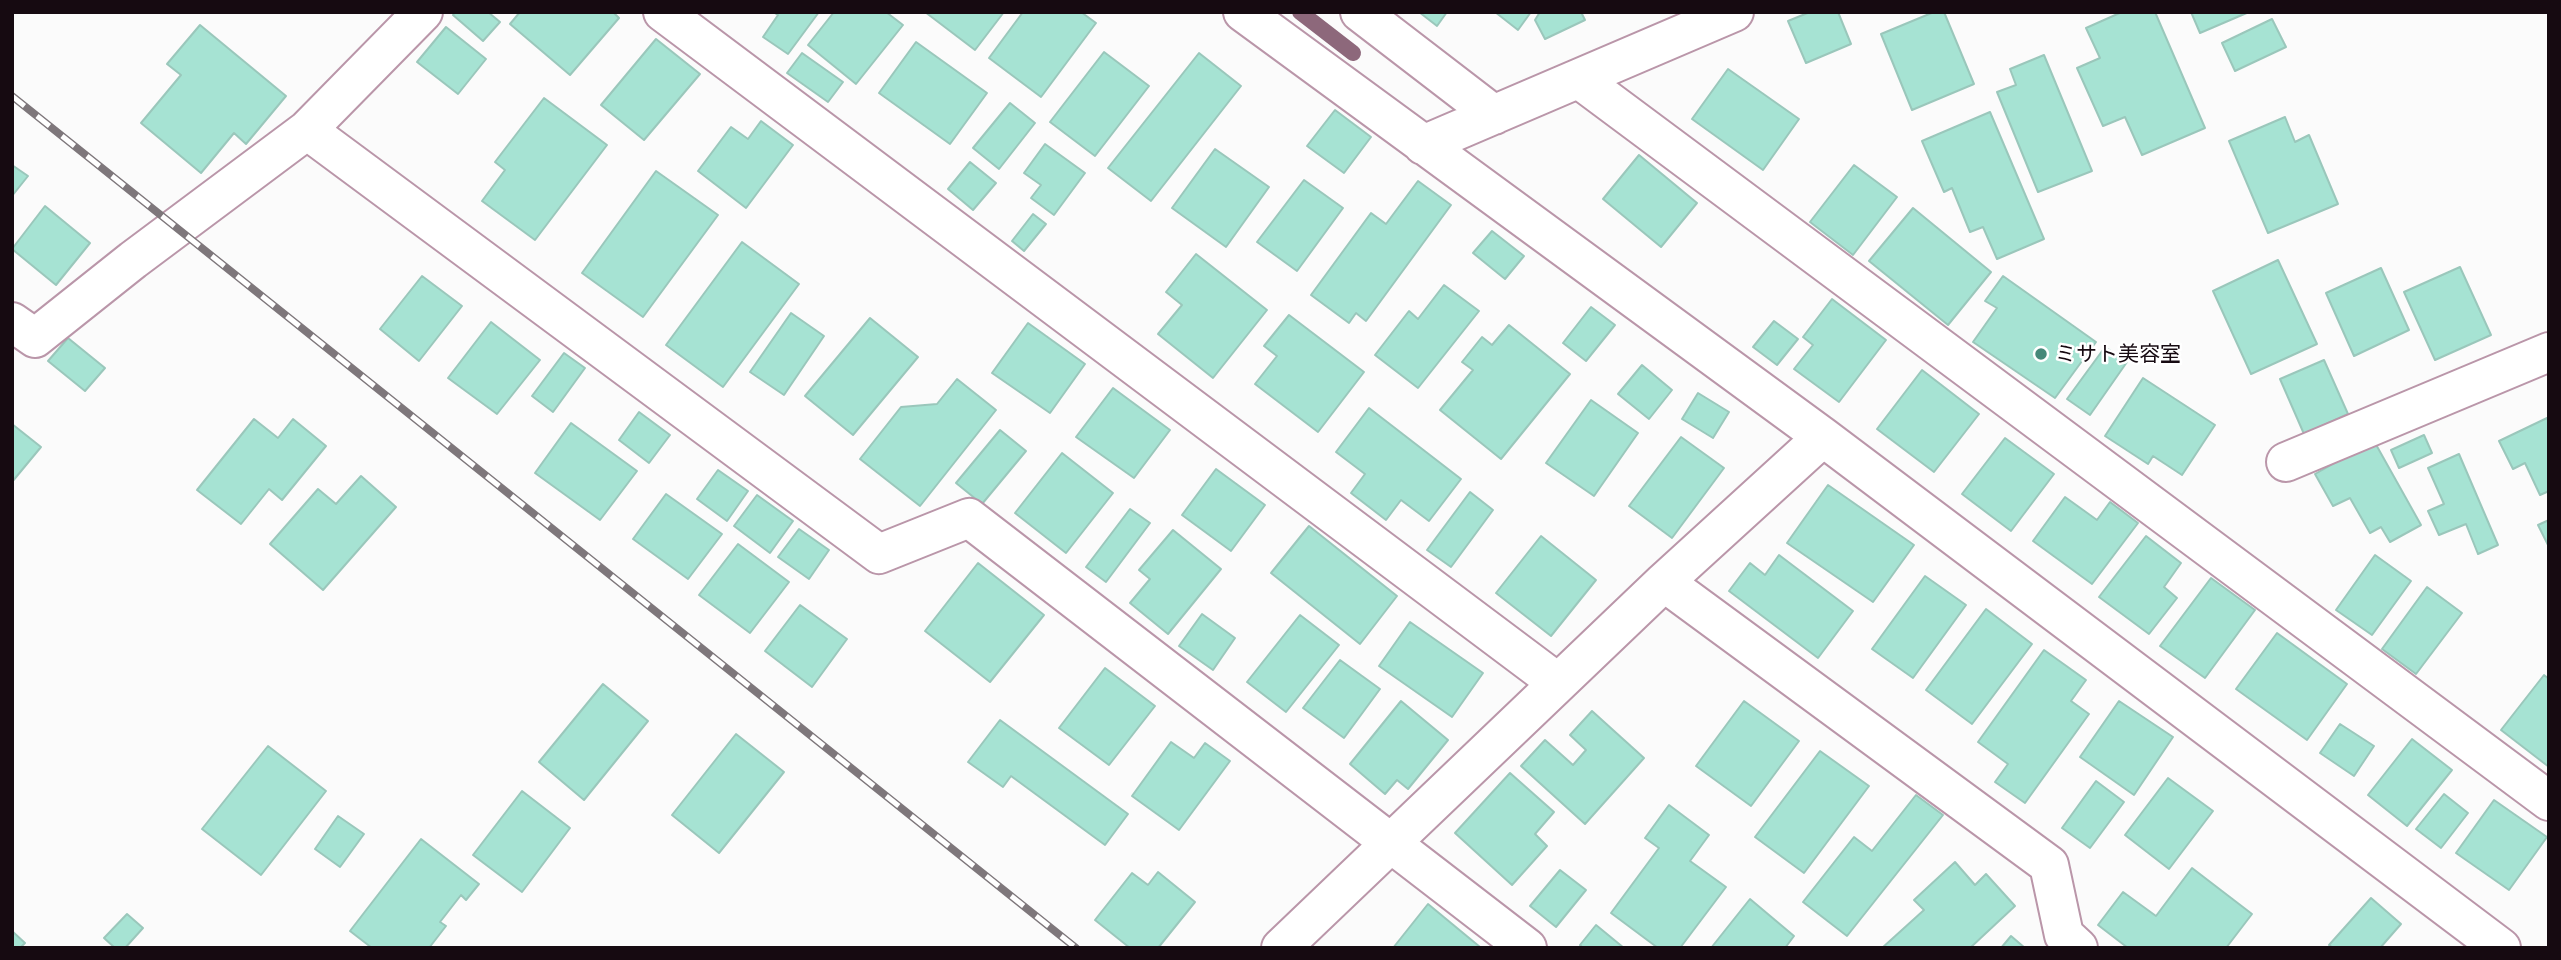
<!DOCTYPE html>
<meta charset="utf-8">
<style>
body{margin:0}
#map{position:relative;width:2561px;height:960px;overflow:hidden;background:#fbfbfb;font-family:Lato,sans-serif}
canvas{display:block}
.frame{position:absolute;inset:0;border:14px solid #160a11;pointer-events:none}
</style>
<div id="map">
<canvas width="2561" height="960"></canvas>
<div class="frame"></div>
</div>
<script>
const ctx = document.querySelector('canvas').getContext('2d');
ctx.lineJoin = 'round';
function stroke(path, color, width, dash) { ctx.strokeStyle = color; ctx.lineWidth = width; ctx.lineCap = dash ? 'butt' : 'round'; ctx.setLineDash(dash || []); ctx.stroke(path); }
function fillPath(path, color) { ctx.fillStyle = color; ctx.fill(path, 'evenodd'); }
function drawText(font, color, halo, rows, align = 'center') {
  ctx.font = font + ' Lato,"Noto Sans JP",sans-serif'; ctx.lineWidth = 5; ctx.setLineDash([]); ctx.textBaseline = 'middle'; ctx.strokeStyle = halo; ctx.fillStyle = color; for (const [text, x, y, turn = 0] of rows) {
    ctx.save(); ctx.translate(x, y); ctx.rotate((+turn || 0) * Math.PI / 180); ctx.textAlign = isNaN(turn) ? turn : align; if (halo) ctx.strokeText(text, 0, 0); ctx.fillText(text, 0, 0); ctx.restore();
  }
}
stroke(new Path2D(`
 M1300 12 1353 53`), '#8d687b', 16);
const building = new Path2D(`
 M455 12H488L500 22 483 41 453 15Z
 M520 12H613L619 18 570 75 510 24Z
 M773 12H819L788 54 763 37 778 15Z
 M834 12H886L903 25 856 84 808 45Z
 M925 12H1004L975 50Z
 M1023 12H1081L1096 23 1041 97 989 58Z
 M1419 12H1447L1437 26Z
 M1495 12H1531L1518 30Z
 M1540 12H1581L1585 20 1545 39 1535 20Z
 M1810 12H1838L1851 44 1806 63 1788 21Z
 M1934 12H1944L1974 84 1912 110 1881 34Z
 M2122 12H2155L2205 128 2142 155 2125 117 2103 126 2077 68 2100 58 2086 28Z
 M2191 12H2249L2200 33Z
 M2272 19 2286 47 2235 71 2222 43Z
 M200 25 286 96 246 144 234 133 201 173 141 123 181 75 167 64Z
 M446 27 486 59 458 94 417 62Z
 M656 39 700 74 644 140 601 105Z
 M916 42 987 93 950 144 879 93Z
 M1104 52 1149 86 1095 156 1050 122Z
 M802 53 843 82 828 102 787 73Z
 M1199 53 1241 86 1151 201 1108 168Z
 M2044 55 2092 171 2038 192 1997 92 2016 85 2010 69Z
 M1728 69 1799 119 1763 170 1692 119Z
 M544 98 607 145 535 240 482 201 505 170 495 162Z
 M1010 103 1035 123 999 169 973 148Z
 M1335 110 1371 137 1344 173 1307 146Z
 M1990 112 2044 239 1997 259 1983 227 1970 232 1952 188 1944 192 1922 141Z
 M2285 117 2295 142 2309 135 2338 204 2268 233 2229 141Z
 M761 121 793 145 746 208 698 171 731 127 748 139Z
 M1045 144 1085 173 1054 215 1031 198 1041 185 1024 173Z
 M1215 149 1269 187 1226 247 1172 208Z
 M1639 155 1697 203 1661 247 1603 199Z
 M970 162 996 183 973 210 948 189Z
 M12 165 28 176 12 196Z
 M1854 165 1897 197 1853 255 1810 222Z
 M656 171 718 215 643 317 582 273Z
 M1304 180 1343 208 1297 271 1257 242Z
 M1418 181 1451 205 1366 321 1356 313 1349 323 1311 295 1371 213 1386 224Z
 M45 206 90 243 56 285 12 249Z
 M1913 208 1991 272 1948 325 1869 261Z
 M1033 214 1046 224 1024 251 1012 241Z
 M1492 231 1524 256 1505 279 1473 253Z
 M742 242 799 284 723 387 666 345Z
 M1196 254 1267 310 1213 378 1158 334 1182 305 1166 292Z
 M2278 260 2317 344 2251 374 2213 291Z
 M2460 267 2491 335 2435 360 2404 292Z
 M2381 268 2409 330 2354 356 2326 293Z
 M422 276 462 306 419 361 380 329Z
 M2003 276 2096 342 2055 398 1973 342 1997 308 1985 301Z
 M1444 285 1479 311 1418 388 1375 355 1409 311 1418 319Z
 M1832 299 1886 340 1839 402 1794 369 1813 345 1803 337Z
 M1591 307 1615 325 1586 361 1563 343Z
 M791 313 824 336 784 395 750 372Z
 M1289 315 1364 372 1318 432 1255 384 1277 356 1264 346Z
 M870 318 918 357 853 435 805 396Z
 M1774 321 1798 339 1777 365 1753 347Z
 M491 322 540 360 497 414 448 378Z
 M1028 323 1085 364 1050 413 992 373Z
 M1509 325 1570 374 1501 459 1440 410 1473 370 1462 362 1482 337 1492 345Z
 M68 338 105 368 85 391 48 361Z
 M2105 347 2127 362 2090 415 2067 399Z
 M564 353 585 368 553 412 532 396Z
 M2324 360 2348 414 2304 434 2280 379Z
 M1642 365 1672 390 1649 419 1618 394Z
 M1922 370 1979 414 1934 472 1877 429Z
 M2143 378 2215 425 2182 475 2153 456 2148 464 2105 436Z
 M957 379 996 410 920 506 860 459 901 407 937 404Z
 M1113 388 1170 430 1134 478 1076 437Z
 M1698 393 1729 412 1713 438 1682 419Z
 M1591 400 1638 433 1594 496 1546 463Z
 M1369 408 1461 479 1429 521 1401 500 1386 520 1351 493 1365 474 1336 452Z
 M639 412 670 435 649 463 619 440Z
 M2547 418 2549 423V491L2540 495 2525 463 2513 469 2499 441Z
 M254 419 278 438 293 419 326 446 282 500 269 489 241 524 197 490Z
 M571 423 637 471 600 520 535 473Z
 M12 424 41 447 12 482Z
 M1000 430 1026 451 982 504 956 483Z
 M2424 435 2432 453 2399 468 2391 450Z
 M1681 437 1724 468 1672 538 1629 506Z
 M2005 438 2054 474 2011 531 1962 494Z
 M2374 441 2421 525 2390 542 2381 527 2370 533 2350 498 2333 506 2315 474Z
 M1062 453 1113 493 1066 553 1015 513Z
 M2459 454 2498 545 2478 554 2466 524 2439 535 2428 511 2444 504 2428 468Z
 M1216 469 1265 505 1231 551 1182 515Z
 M718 470 748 491 727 521 697 499Z
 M361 476 396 507 323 590 270 544 318 489 336 504Z
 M1828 485 1914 545 1873 602 1787 543Z
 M1470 492 1493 510 1451 567 1427 550Z
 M666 494 722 534 688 579 633 539Z
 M757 495 793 521 770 553 734 526Z
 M2065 497 2097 520 2110 502 2138 523 2092 584 2033 541Z
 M1130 509 1150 523 1106 582 1086 567Z
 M2549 520V547L2538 525Z
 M1309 526 1397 596 1360 644 1271 573Z
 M799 529 829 550 809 579 778 557Z
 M1173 530 1221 569 1168 634 1130 603 1150 579 1139 570Z
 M1541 536 1596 580 1551 636 1496 593Z
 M2146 536 2181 563 2164 587 2177 598 2149 634 2099 597Z
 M738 544 789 582 750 633 699 595Z
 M1779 555 1853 611 1818 658 1729 591 1750 563 1765 575Z
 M2375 555 2411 581 2372 635 2336 610Z
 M978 563 1044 615 990 682 925 631Z
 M1925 576 1966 605 1913 678 1872 649Z
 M2211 578 2255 610 2205 678 2160 646Z
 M2427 587 2462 613 2416 674 2382 649Z
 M800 605 847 639 812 687 765 651Z
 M1986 609 2032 644 1972 724 1926 690Z
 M1202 614 1235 638 1213 670 1179 646Z
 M1300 615 1339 645 1286 712 1247 682Z
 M1410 622 1483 673 1452 717 1379 666Z
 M2277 633 2347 684 2307 740 2236 689Z
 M2044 650 2086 680 2071 701 2089 714 2025 803 1995 782 2008 764 1978 742Z
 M1340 660 1380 689 1344 738 1303 708Z
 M1105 668 1155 706 1109 765 1059 728Z
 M2544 675 2549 679V767L2501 730Z
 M603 684 648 721 584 800 539 762Z
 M1401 701 1448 740 1408 789 1397 780 1385 794 1350 764Z
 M1744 701 1799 741 1751 806 1696 766Z
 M2119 701 2173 737 2134 795 2080 757Z
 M1592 711 1644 758 1585 824 1521 766 1545 740 1573 765 1586 750 1570 735Z
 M1000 720 1128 814 1105 845 1011 776 1003 787 968 762Z
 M2340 724 2374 746 2354 776 2320 753Z
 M736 734 784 772 719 853 672 815Z
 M2412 739 2452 770 2407 826 2368 795Z
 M1171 742 1194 758 1205 743 1230 761 1179 830 1132 796Z
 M268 746 326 791 261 875 202 829Z
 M1820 751 1869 786 1804 873 1755 837Z
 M1510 773 1554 812 1535 834 1547 846 1512 885 1455 833Z
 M2168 778 2213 811 2169 869 2125 835Z
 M2096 781 2124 802 2090 848 2062 828Z
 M522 791 570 828 522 892 473 855Z
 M2444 794 2468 813 2441 848 2416 829Z
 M1916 795 1943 815 1847 936 1803 902 1854 837 1872 851Z
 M2494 800 2547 837 2509 890 2456 853Z
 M1669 805 1709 835 1690 861 1726 887 1680 948H1658L1611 913 1659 848 1645 838Z
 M338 816 364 834 340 867 315 849Z
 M421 839 479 884 466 900 461 895 440 922 446 926 429 948H372L350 931Z
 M1955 862 1975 885 1986 874 2015 906 1970 948H1882L1924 910 1914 900Z
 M2192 868 2252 914 2226 948H2128L2098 925 2123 892 2156 916Z
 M1560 870 1586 890 1556 927 1530 906Z
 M1158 872 1195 902 1158 948H1130L1095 920 1132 873 1148 885Z
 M2371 898 2401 924 2380 948H2333L2329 945Z
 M1750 899 1794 936 1785 948H1711Z
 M1428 904 1480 947V948H1393Z
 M127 914 143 928 125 948H115L104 938Z
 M1596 925 1624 948H1583L1580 945Z
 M12 931 25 943 20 948H12Z
 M2011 936 2025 948H2001Z`);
fillPath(building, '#a6e3d3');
stroke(building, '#9ac7bb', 2);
const minor = new Path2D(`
 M663 12 1558 683
 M1243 12 1823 437 2501 948
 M1360 12 1494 115
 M1579 79 2549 801
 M307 130 879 554 969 518 1527 948
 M1423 145 1734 12
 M12 322 35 338 133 260 307 130 423 12
 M2286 462 2549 352
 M1664 582 2049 865 2064 935 2078 948
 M1281 948 1664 582 1823 437`);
stroke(minor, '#ba96a9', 42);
stroke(minor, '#fff', 38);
const rail = new Path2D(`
 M12 96 1076 948`);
stroke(rail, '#7e777b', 8);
stroke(rail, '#fff', 5, [16]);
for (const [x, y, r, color] of [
 [2041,354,7,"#468879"]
]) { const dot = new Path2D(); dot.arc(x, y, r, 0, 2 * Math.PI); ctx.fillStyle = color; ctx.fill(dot); stroke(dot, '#fff', 2.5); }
drawText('21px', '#160a11', '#fff', [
 ["ミサト美容室",2055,354]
], 'left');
</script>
